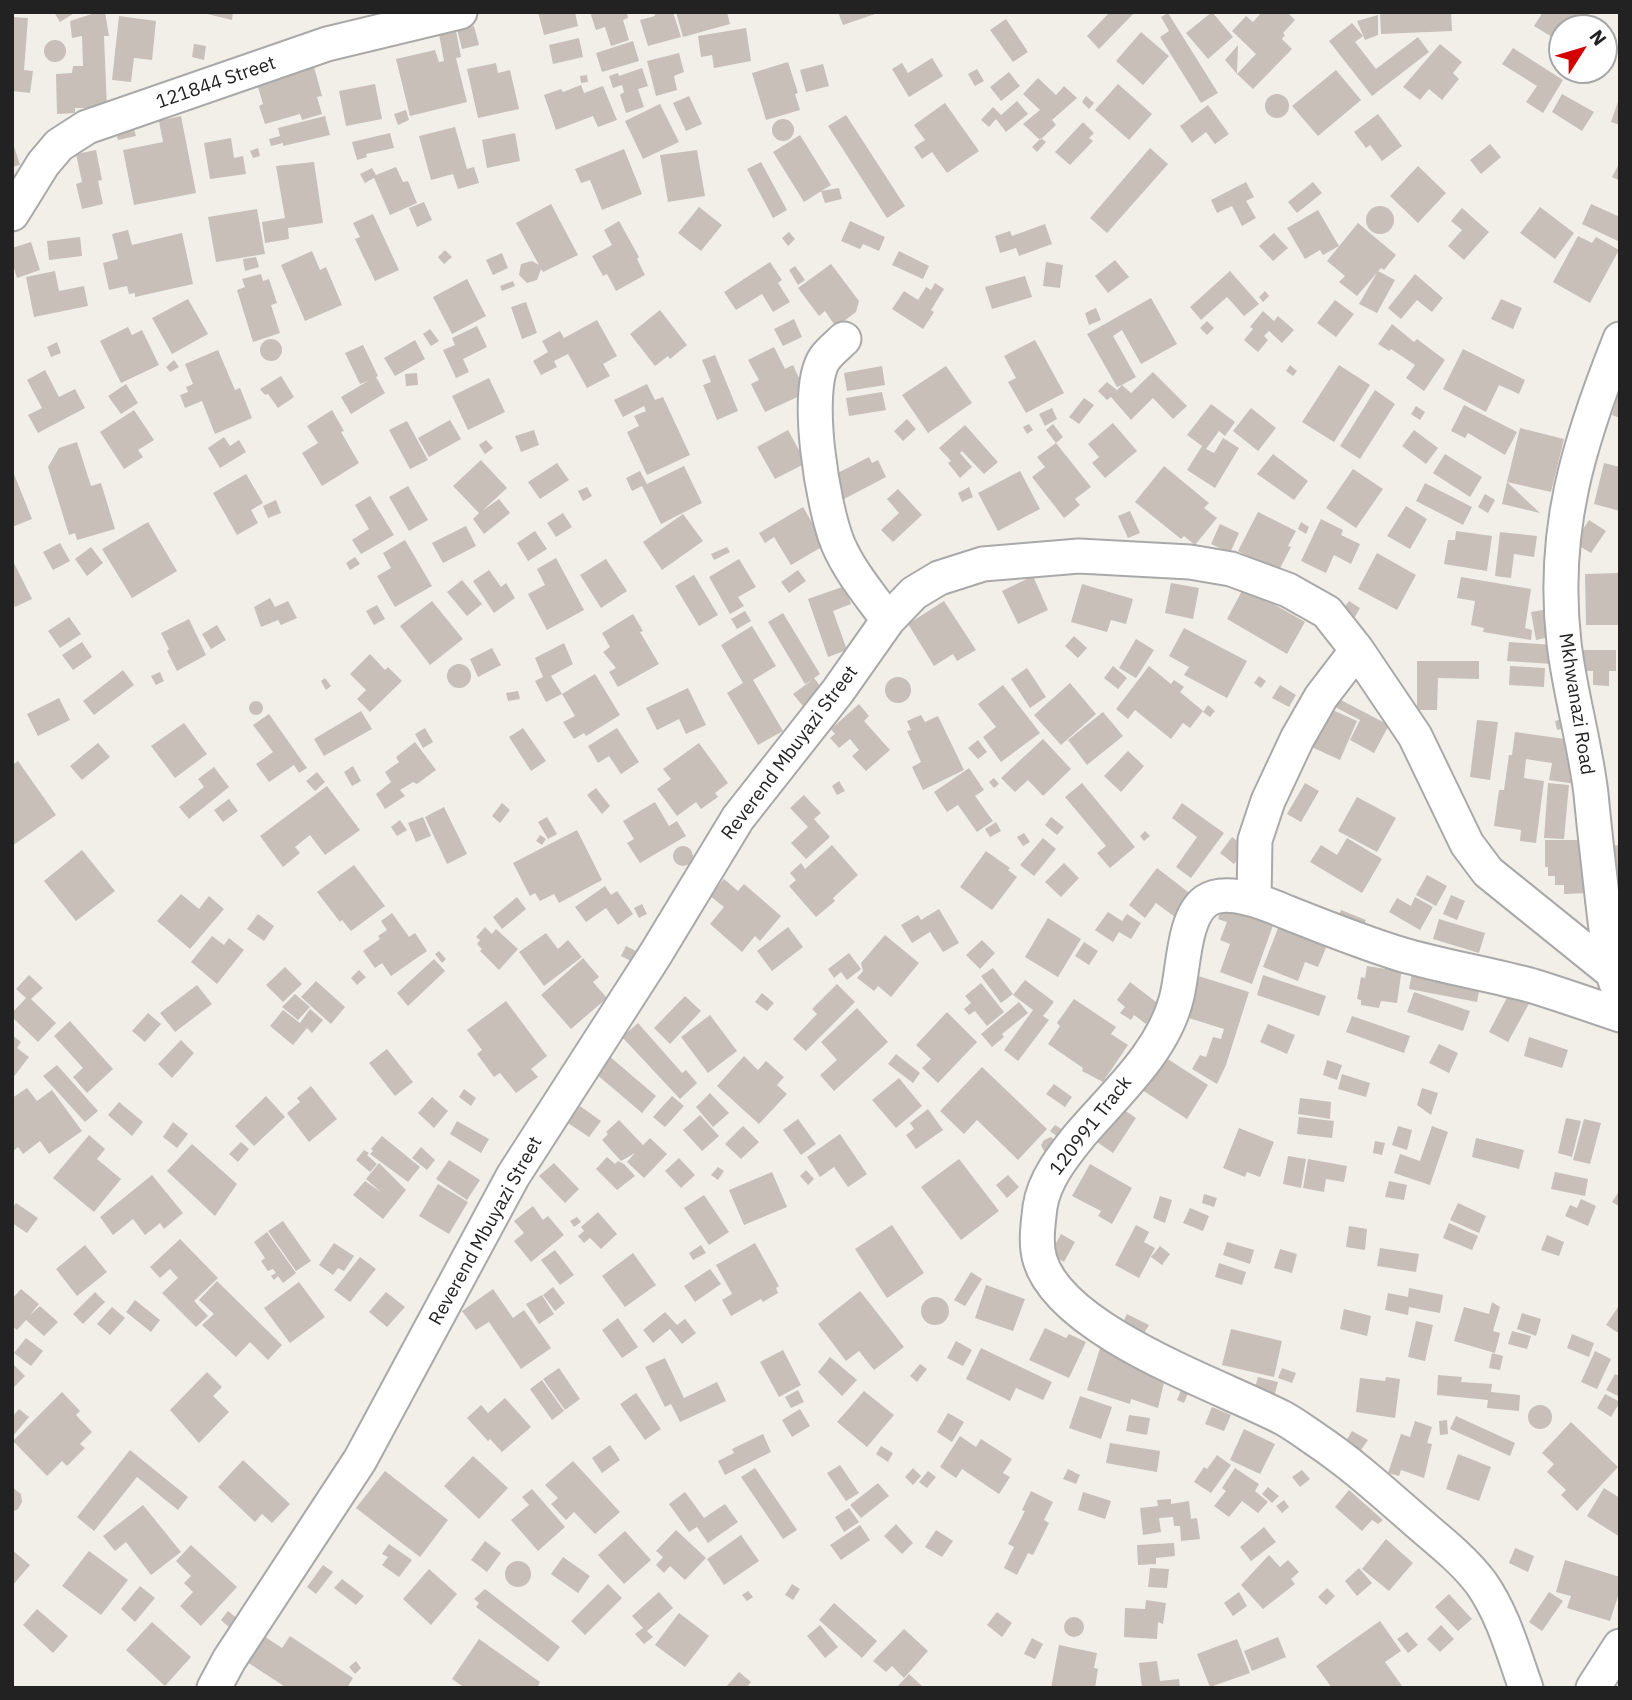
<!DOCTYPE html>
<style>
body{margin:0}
#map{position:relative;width:1632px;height:1700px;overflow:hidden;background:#f2efe9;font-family:"IBM Plex Sans",sans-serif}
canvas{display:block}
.frame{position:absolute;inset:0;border:14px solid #222;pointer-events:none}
.north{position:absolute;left:1548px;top:14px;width:70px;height:70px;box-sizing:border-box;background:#fff;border:2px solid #a7a7a7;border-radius:50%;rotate:53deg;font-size:19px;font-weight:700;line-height:28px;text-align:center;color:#222}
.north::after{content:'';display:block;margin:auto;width:24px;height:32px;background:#d40000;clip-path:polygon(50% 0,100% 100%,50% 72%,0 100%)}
</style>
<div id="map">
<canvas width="1632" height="1700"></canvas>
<div class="frame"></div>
<div class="north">N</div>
</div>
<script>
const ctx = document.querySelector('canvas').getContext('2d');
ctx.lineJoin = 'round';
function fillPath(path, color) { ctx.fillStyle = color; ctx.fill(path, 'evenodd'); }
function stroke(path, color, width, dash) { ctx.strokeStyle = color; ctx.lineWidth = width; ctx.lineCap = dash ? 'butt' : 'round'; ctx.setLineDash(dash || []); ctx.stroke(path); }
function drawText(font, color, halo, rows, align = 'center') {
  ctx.font = font + ' "IBM Plex Sans",sans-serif'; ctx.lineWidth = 5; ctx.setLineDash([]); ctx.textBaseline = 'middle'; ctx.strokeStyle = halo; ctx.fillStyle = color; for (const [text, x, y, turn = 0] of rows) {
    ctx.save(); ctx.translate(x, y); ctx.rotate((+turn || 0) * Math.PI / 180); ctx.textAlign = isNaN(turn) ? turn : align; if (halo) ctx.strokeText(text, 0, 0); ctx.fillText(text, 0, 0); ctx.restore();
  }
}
fillPath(new Path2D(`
 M54 12H76L60 22Z
 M98 12H105L109 36H104L107 108H75V113L57 114 56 74 72 73 73 66H83L82 36 72 38 70 21Z
 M199 12H233L232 20Z
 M538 12H575L578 26 544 35Z
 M590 12H627L628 18 623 20 629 40 611 46 605 27 596 30Z
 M654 12H673L681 37 648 46 640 20 655 16Z
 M676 12H727L730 24 683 37Z
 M838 12H878V13L843 25Z
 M1107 12H1135L1099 49 1087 36 1108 14Z
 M1212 12 1233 37 1208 59 1186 33Z
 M1262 12H1287L1295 20 1283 33 1285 35 1282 39 1292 49 1253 89 1237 74 1256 54 1232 31 1246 16 1253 22Z
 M1411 12H1451L1452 31 1381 34 1380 14Z
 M1543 12H1584L1595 19 1589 28H1562V43L1534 26Z
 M1168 13 1218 93 1201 103 1160 37 1169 31 1161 17Z
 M1378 15V35L1365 40 1357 21Z
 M119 16 156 21 152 60 134 58 131 82 112 80Z
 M12 17 28 18 24 70 33 71 30 93 12 91Z
 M1006 19 1028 52 1013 62 990 30Z
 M1352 23 1363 36 1355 42 1376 69 1418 37 1429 52 1372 96 1329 41Z
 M474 26 479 45 462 49 457 29Z
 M746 28 751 61 714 68 712 55 701 57 698 36Z
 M456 31 461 57 456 58 467 102 410 116 396 59 435 50 439 62 444 61 439 34Z
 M1141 32 1169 56 1143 85 1116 61Z
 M579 38 583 57 553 64 549 45Z
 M44 51a11 11 0 1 1 22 0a11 11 0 1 1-22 0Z
 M633 41 639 61 602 72 596 53Z
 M194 44 206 46 204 60 192 57Z
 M1440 44 1462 62 1453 73 1459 79 1442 100 1429 89 1420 100 1403 87Z
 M1238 45 1237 74 1225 60Z
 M1513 48 1563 80 1543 113 1526 102 1537 86 1502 64Z
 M679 53 684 72 674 76 677 90 656 96 647 61Z
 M932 58 943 76 909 97 892 69 902 63 908 73Z
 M788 62 798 93 795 94 800 110 766 120 752 73Z
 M313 63 322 96 317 97 322 114 302 120 300 114 265 124 259 106 263 104 256 80Z
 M496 63 498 73 510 70 519 109 478 118 467 69Z
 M823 64 829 86 806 92 800 70Z
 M642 68 648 86 638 89 644 107 626 113 620 95 624 92 622 85 613 88 609 76 618 73 619 76Z
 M977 69 984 81 975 86 968 74Z
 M1336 70 1361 100 1318 136 1292 106Z
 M1009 72 1020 86 1001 101 990 87Z
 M587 75 588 82 581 83 580 76Z
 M1038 78 1056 95 1064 86 1077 98 1052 120 1056 125 1040 140 1023 124 1040 110 1023 94Z
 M375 84 382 119 346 126 339 91Z
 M1118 84 1152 114 1129 140 1095 110Z
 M581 85 584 93 603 86 617 120 598 127 593 116 556 130 544 95 561 89 563 92Z
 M1562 94 1594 112 1582 131 1552 112Z
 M1265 106a12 12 0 1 1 24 0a12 12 0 1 1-24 0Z
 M689 96 702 124 686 131 673 103Z
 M1086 96 1094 103 1089 109 1082 102Z
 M1619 99H1620V125L1611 122Z
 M1017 101 1028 114 1006 132 996 119 989 127 981 120 993 107 1001 115Z
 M945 103 979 151 947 173 932 152 922 159 914 147 925 140 914 125Z
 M660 104 679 142 643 159 625 121Z
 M1208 105 1229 134 1215 144 1206 132 1192 143 1180 126Z
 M406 110 409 120 398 125 394 114Z
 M1378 114 1402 146 1382 161 1370 145 1366 148 1354 132Z
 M846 115 905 206 887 218 828 126Z
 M181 116 196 193 134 205 123 150 163 142 159 121Z
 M325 116 330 135 283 146V143L271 146 269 139 280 136 278 128Z
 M772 130a11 11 0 1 1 22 0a11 11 0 1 1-22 0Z
 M1083 122 1094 133 1089 138 1093 141 1070 165 1055 152Z
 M133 126 136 136 118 140 115 130Z
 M455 127 467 169 474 167 479 183 458 189 453 174 431 180 419 136Z
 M390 133 394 148 366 154 367 157 357 160 352 142Z
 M515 133 520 161 487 168 482 140Z
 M800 135 831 185 804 202 773 152Z
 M231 138 234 158 243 156 246 174 210 179 204 143Z
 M1041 138 1046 142 1037 152 1032 147Z
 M12 140 20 165 12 167Z
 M1490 144 1501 157 1481 174 1470 160Z
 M258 148 260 156 253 158 250 151Z
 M1150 148 1168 164 1107 233 1090 218Z
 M624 149 642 194 602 210 590 180 581 183 575 169Z
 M96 150 102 180 98 181 103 204 82 209 76 184 82 182 76 154Z
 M697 150 705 196 668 202 660 155Z
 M314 162 323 223 288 228 289 239 265 243 262 222 285 218 276 166Z
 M761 162 787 210 773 218 747 169Z
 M1620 162V181L1612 177Z
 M1418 166 1446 193 1418 223 1390 196Z
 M396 167 403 182 408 181 417 203 390 215 374 178 365 183 360 174 372 168 376 175Z
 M1246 182 1254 197 1246 201 1256 218 1242 226 1232 206 1217 213 1211 200Z
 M1313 182 1322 193 1297 213 1288 202Z
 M839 188 842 199 825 203 821 191Z
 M424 202 432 220 417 227 409 208Z
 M551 204 578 255 543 272 541 269 537 280 527 283 519 275 521 264 532 261 539 265 516 223Z
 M1591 204 1620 217V242L1582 224Z
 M1366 220a14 14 0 1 1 28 0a14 14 0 1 1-28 0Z
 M699 207 722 225 701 251 678 233Z
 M1540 207 1574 233 1555 259 1520 233Z
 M1462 208 1489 232 1464 260 1448 246 1462 230 1451 221Z
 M257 209 265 254 216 262 208 217Z
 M1318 210 1339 246 1323 255 1320 250 1305 259 1287 228Z
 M373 214 399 270 375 281 355 239 360 237 353 223Z
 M619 221 639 257 637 259 645 275 616 291 607 274 603 276 592 256 612 245 604 230Z
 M850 221 885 237 879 251 863 244 860 249 841 241Z
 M1358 223 1396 255 1384 270 1381 268 1357 296 1339 282 1345 276 1327 261Z
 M1045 224 1052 244 1019 256 1016 248 1000 253 995 236 1010 231 1012 236Z
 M128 230 132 245 182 233 193 284 135 297V293L129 294 127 286 109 290 103 263 118 259 112 234Z
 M789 232 795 239 788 246 782 238Z
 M1274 233 1288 248 1273 261 1259 246Z
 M1578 236 1592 243 1596 237 1619 250 1590 303 1553 282Z
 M80 237 82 256 49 260 47 241Z
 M31 242 40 270 17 278 12 262V248Z
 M445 250 452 257 444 264 438 257Z
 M312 251 320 270 326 267 342 305 305 321 281 265Z
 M899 251 929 266 923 279 892 265Z
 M502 253 508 268 493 275 486 260Z
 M256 257 259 267 245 271 243 259Z
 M1115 260 1129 277 1108 293 1095 276Z
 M770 262 782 280 778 283 790 302 773 312 762 294 736 310 724 292Z
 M1046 262 1063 265 1060 288 1043 286Z
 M831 264 859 301 856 312 836 327 825 311 819 316 798 288Z
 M795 266 805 280 798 285 789 270Z
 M55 271 59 291 84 286 88 306 34 317 26 277Z
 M1230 271 1259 304 1244 316 1227 297 1201 320 1190 307Z
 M1378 271 1395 280 1377 313 1359 304Z
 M261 274 263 281 269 279 277 303 271 305 280 333 253 342 237 290 245 287 242 279Z
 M1415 274 1443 298 1432 312 1417 300 1401 319 1388 308Z
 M1025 276 1032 297 992 309 985 287Z
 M467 279 486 316 452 334 433 297Z
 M513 281 515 286 502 291 500 286Z
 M935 283 944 289 931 310 934 312 923 329 892 309 904 291 918 300 926 287 931 290Z
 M1265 291 1269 296 1263 302 1259 297Z
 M1151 298 1177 344 1141 364 1122 330 1113 336 1136 377 1122 385 1131 393 1153 372 1187 406 1173 419 1153 398 1131 420 1111 397 1107 400 1098 391 1107 382 1117 390 1122 385 1117 387 1087 334Z
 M188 299 208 334 172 354 152 318Z
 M1501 299 1522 308 1513 329 1491 319Z
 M1335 300 1354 314 1336 337 1317 323Z
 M526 302 537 333 522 339 511 307Z
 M1096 308 1101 320 1089 325 1085 313Z
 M660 310 687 345 670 359 668 356 655 366 630 334Z
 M1263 311 1274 321 1278 316 1294 330 1282 343 1269 331 1264 336 1268 340 1258 352 1244 340 1253 329 1250 327Z
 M794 319 802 337 783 346 774 329Z
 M597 320 617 356 603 364 610 376 587 388 568 354 554 361 557 367 541 375 533 361 548 352 542 341 560 331 564 338Z
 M1207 321 1214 328 1207 335 1200 328Z
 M1392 324 1414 342 1417 339 1445 360 1424 391 1406 378 1415 365 1391 349 1389 351 1378 344Z
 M477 326 487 347 463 359 469 372 456 378 443 350 455 345 452 338Z
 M128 327 132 335 142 330 159 365 121 383 100 341Z
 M430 329 439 341 431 346 423 334Z
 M260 350a11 11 0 1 1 22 0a11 11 0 1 1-22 0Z
 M415 340 425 359 395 376 384 358Z
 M1035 340 1064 393 1026 413 1008 382 1016 378 1004 356Z
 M57 342 61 353 51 357 47 347Z
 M363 345 378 376 376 377 385 393 351 414 341 397 368 381 360 384 345 353Z
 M774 347 785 369 793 365 806 393 765 412 751 384 759 380 748 360Z
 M1463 349 1525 380 1519 394 1499 385 1486 412 1443 389Z
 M218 350 235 390 240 388 252 418 215 434 202 401 185 408 180 395 188 392 186 387 193 384 185 364Z
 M715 355 738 411 717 420 703 385 711 382 702 360Z
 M174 360 179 367 170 372 166 367Z
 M1290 365 1297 371 1293 376 1286 371Z
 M1339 365 1370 385 1334 442 1302 422Z
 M882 366 885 385 847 391 844 373Z
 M946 366 972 403 928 433 902 395Z
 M45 370 59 397 75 389 85 408 38 433 28 415 42 408 27 380Z
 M417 373 418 385 406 386 405 374Z
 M281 376 294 397 278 408 268 394 265 395 260 389Z
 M489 378 505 412 468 430 452 396Z
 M126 384 138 403 121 414 108 396Z
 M647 384 655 400 663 397 690 455 647 475 627 432 639 426 634 416 646 411 644 406 623 417 614 400Z
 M1375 390 1395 404 1360 459 1340 446Z
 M1619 391H1620V418L1612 415Z
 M882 392 886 410 849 416 846 398Z
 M1084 398 1094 405 1079 424 1069 417Z
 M1211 404 1235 422 1225 436 1219 431 1206 449 1214 453 1223 438 1239 448 1215 488 1187 470 1202 446 1187 435Z
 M1464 405 1517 432 1505 455 1468 433 1465 438 1451 431Z
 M1416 406 1425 412 1420 420 1411 414Z
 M1052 408 1057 419 1045 426 1039 414Z
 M1251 408 1276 428 1258 451 1233 431Z
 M134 410 154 440 138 450 143 457 124 469 100 432Z
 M332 410 344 431 341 432 359 463 322 486 302 453 318 443 307 426Z
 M907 419 916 429 903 441 894 431Z
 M450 420 461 439 429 457 418 438Z
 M407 421 428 460 410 469 389 430Z
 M1113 423 1137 451 1105 478 1092 463 1099 457 1088 444Z
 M1029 424 1033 430 1027 434 1023 427Z
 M1053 424 1063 437 1056 443 1046 430Z
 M965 425 998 462 984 474 962 451 960 453 972 467 960 478 948 463 951 461 939 448Z
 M1520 428 1564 439 1551 492 1507 482 1540 513 1502 504 1507 482Z
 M534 430 539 445 521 452 515 436Z
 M788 430 806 463 775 479 757 447Z
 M1414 430 1438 448 1426 464 1402 446Z
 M224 437 230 446 239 440 246 452 220 468 208 448Z
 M486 440 493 448 485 454 479 445Z
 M77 442 91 486 101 483 115 529 77 540 75 533 69 535 48 467 59 448Z
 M1056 443 1091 487 1075 499 1080 505 1064 518 1032 477 1045 467 1037 457Z
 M1273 454 1308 481 1294 500 1257 474Z
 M1445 454 1482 477 1470 497 1433 473Z
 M869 457 872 463 878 460 886 477 844 499 832 476Z
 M481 460 507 488 482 511 499 499 510 513 484 534 473 519 479 513 453 486Z
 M557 463 569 480 540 499 528 482Z
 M1604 463 1620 467V511L1594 504Z
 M684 466 702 503 661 524 642 486 632 491 626 478 640 471 647 484Z
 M1164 466 1209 503 1204 508 1217 518 1195 545 1184 536 1181 539 1135 502Z
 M12 469 32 519 12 527Z
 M1353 469 1383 489 1356 528 1326 508Z
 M1020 471 1040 509 998 531 978 493Z
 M246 474 263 503 251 510 258 523 237 535 213 493Z
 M1425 483 1472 507 1463 525 1416 501Z
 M408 486 428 520 409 531 389 497Z
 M587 487 592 496 583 501 578 491Z
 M969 487 973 497 962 502 958 493Z
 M898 489 922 515 893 542 881 530 899 513 887 499Z
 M1485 494 1495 500 1488 513 1478 507Z
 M370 496 394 535 361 554 352 540 369 529 355 505Z
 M276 500 281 513 268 518 263 506Z
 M1406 506 1427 519 1410 549 1387 536Z
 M803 507 825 545 791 565 774 537 765 543 759 533Z
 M1130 511 1140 533 1128 538 1118 516Z
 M1258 512 1296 531 1288 546 1291 547 1278 572 1238 551Z
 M563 513 572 527 556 537 547 523Z
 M683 514 703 541 662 570 643 542Z
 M1321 519 1343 530 1341 535 1360 544 1351 564 1334 555 1326 573 1301 561Z
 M1589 520 1606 531 1591 553 1574 543Z
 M148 522 177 571 132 598 102 549Z
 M1301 522 1309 527 1306 534 1298 529Z
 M1220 524 1239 533 1230 553 1211 544Z
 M466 526 476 546 443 563 432 543Z
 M535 531 547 549 528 561 517 543Z
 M1456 531 1492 536 1487 571 1444 564 1448 540H1455Z
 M1500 532 1537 536 1534 557 1514 554 1511 578 1495 576Z
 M405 540 432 586 395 607 377 576 391 568 383 553Z
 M60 543 70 561 53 570 43 552Z
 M91 547 103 563 87 576 75 559Z
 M727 547 730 552 714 560 711 554Z
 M1377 553 1416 575 1397 610 1358 589Z
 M355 557 360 564 350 570 346 563Z
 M556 558 584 610 547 630 528 594 545 585 537 569Z
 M12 559 32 599 15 607 12 601Z
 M606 559 627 591 601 608 580 575Z
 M739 559 756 587 738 597 744 606 730 614 709 577Z
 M489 570 501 587 506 583 515 598 494 613 473 581Z
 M798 570 806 581 789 593 781 582Z
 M1620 573V625H1586L1585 574Z
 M694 575 718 615 699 626 675 586Z
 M1033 576 1048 610 1018 624 1002 591Z
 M1461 577 1531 589 1525 628 1532 630 1531 640 1483 632 1484 628 1471 625 1475 601 1457 598Z
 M462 580 482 604 467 616 447 592Z
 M1171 583 1199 588 1193 619 1165 613Z
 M1082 584 1133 599 1126 624 1111 620 1107 632 1071 622Z
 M845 586 851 604 833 611 847 650 828 657 808 599Z
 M1244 587 1305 622 1287 654 1227 619Z
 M270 598 275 607 288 601 297 618 281 625 278 620 261 627 254 607Z
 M432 601 463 639 430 665 400 626Z
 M944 601 976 650 957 661 953 654 934 666 908 624Z
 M1349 601 1360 608 1355 617 1343 609Z
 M377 605 385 619 374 625 366 611Z
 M1549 609 1554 636 1536 640 1531 612Z
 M745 611 751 621 737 629 731 619Z
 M783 613 820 674 814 678 827 695 807 711 793 694 812 680 805 684 768 622Z
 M633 614 643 631 640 632 659 664 618 687 609 672 616 668 603 652 610 647 602 633Z
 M69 617 81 634 60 648 48 631Z
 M189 619 206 655 177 671 167 651 169 649 161 633Z
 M217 625 226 640 211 649 202 634Z
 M752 626 776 666 753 680 783 731 758 745 727 693 743 683 721 645Z
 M1184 628 1247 661 1227 698 1184 675 1189 667 1169 656Z
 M1074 636 1087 648 1078 658 1065 646Z
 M1136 639 1154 650 1136 678 1119 668Z
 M82 642 92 657 73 670 62 655Z
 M1509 642 1554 645 1552 664 1507 661Z
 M564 643 573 664 551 676 562 694 546 702 535 681 543 677 535 658Z
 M492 648 501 665 478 677 470 659Z
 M1583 650H1616V671H1609V686L1593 685V671H1582Z
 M370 654 385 670 388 667 402 681 370 712 357 699 366 690 350 674Z
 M1417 661H1479V679L1438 678 1437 710H1417Z
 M447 676a12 12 0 1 1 24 0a12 12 0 1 1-24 0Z
 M1113 666 1127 678 1118 689 1104 678Z
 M1149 666 1171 684 1174 680 1184 687 1180 692 1203 711 1190 728 1183 723 1171 739 1135 710 1128 719 1116 709Z
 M1510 666 1545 668 1544 687 1509 685Z
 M1027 668 1046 697 1030 708 1011 679Z
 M123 670 134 685 94 715 83 701Z
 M160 672 164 681 156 685 151 676Z
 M595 674 620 715 586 736 584 733 574 739 563 722 575 716 562 694Z
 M1259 676 1266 681 1261 688 1254 683Z
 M885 690a13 13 0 1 1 26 0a13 13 0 1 1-26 0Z
 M325 678 331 686 326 690 321 681Z
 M1070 683 1096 714 1061 745 1034 715Z
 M1003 685 1040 733 1001 762 983 737 996 727 978 704Z
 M1280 685 1296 695 1289 707 1272 698Z
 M688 688 706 725 686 734 679 719 657 730 646 708Z
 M518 691 520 699 508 701 506 693Z
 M1335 697 1389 725 1374 753 1350 740 1360 720 1331 705Z
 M59 698 70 720 38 736 27 714Z
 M249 708a7 7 0 1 1 14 0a7 7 0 1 1-14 0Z
 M859 704 869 716 864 721 890 750 866 771 852 756 859 750 850 739 839 748 830 738 835 734 831 729Z
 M1208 705 1215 711 1210 717 1203 712Z
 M1324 706 1357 721 1340 760 1307 745Z
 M361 711 372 729 324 756 314 739Z
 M1103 712 1123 736 1087 765 1068 740Z
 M269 714 307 768 299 773 294 765 269 782 256 764 273 752 253 725Z
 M921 715 925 722 938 716 964 770 923 790 912 767 921 762 907 731 911 730 907 721Z
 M1563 719 1565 728 1557 730 1555 721Z
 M1477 720 1498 722 1490 780 1470 777Z
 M184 723 207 754 175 778 151 746Z
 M425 728 433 742 423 748 415 734Z
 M523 728 546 761 531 771 509 737Z
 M617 728 639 762 621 774 609 756 598 763 588 746Z
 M1515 732 1572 740 1569 761 1578 762 1575 784 1549 780 1552 763 1526 759 1524 778 1544 781 1536 843 1520 841 1521 830 1494 826 1499 790H1504L1509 755H1512Z
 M1043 739 1071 769 1043 796 1028 780 1015 792 1001 778Z
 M978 740 987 752 978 759 968 748Z
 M415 742 436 770 417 784 413 782 400 790 405 796 385 809 376 794 391 782 385 772 399 762 396 757Z
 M98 743 110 757 82 780 70 766Z
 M699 743 728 783 715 793 718 797 701 809 696 802 677 816 657 789 671 779 663 769Z
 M1128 751 1144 766 1121 792 1104 776Z
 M18 761 56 815 12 846V765Z
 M353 766 361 781 352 786 344 772Z
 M214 767 229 787 189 819 179 807 204 787 198 779Z
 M969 768 984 790 975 796 993 821 977 832 958 805 947 812 934 792Z
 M317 772 325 782 315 791 306 781Z
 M994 778 999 784 994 788 989 782Z
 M839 781 845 791 837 795 832 786Z
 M1082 783 1135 847 1110 868 1097 853 1106 846 1065 797Z
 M1305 783 1319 791 1301 822 1287 814Z
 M1548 783 1569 785 1564 839 1544 838Z
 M327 786 360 830 325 855 310 835 295 847 300 853 283 867 260 836Z
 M596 788 610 806 602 814 587 795Z
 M804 795 821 813 814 819 830 837 806 859 791 843 808 827 790 808Z
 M1357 797 1396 818 1377 852 1338 831Z
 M229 799 238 811 223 822 214 810Z
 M655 802 669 826 677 821 686 836 640 863 627 843 634 839 623 821Z
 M502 803 510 810 500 823 492 816Z
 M1182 803 1224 833 1191 878 1176 867 1197 837 1172 818Z
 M444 807 467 854 447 864 425 817Z
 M423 817 431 836 416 842 408 823Z
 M547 817 557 834 548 839 538 822Z
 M1051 817 1064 827 1057 835 1045 825Z
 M400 820 407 830 397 836 391 827Z
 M996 822 1001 831 990 837 985 829Z
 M577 830 602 880 559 903 554 894 540 901 535 893 530 896 513 863Z
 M1145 831 1150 836 1144 841 1140 836Z
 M1024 833 1030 842 1023 846 1017 837Z
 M540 835 546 839 542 845 536 841Z
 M1232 837 1246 848 1234 864 1220 853Z
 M1043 838 1056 849 1034 876 1020 865Z
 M1347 838 1382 859 1362 893 1310 862 1321 845 1337 855Z
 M1545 840H1588L1589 893 1564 894V885H1555V876H1548V867H1545Z
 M832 845 858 875 833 898 835 901 816 917 789 886 796 880 790 873 801 863 805 869Z
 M1620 845V880L1618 881 1611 846Z
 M673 856a10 10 0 1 1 20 0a10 10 0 1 1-20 0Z
 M82 850 115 891 76 921 44 881Z
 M986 851 1010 868 1008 870 1017 877 992 910 960 887Z
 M1064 863 1079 878 1061 897 1045 882Z
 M354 865 385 906 351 931 342 920 340 922 317 892Z
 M1157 868 1192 895 1175 917 1156 903 1145 918 1129 905Z
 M1427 875 1447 886 1436 906 1416 895Z
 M724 879 738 891 744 884 781 916 760 941 755 936 742 952 710 924 724 907 710 896Z
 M605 886 611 895 617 891 633 914 618 925 606 908 586 922 575 907Z
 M181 894 199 909 209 896 224 909 190 949 157 921Z
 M1451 895 1465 901 1457 920 1443 914Z
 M517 897 526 909 502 929 493 917Z
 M1415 897 1433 907 1420 930 1389 912 1397 898 1411 906Z
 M1225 899 1276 917 1252 984 1220 972 1230 944 1220 940 1227 922 1218 919Z
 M642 904 647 914 639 918 634 908Z
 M939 909 959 943 943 952 930 932 912 943 901 925 918 915 921 920Z
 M1341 910 1366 920 1361 932 1336 922Z
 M1108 912 1122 921 1127 914 1141 923 1131 939 1119 932 1113 942 1095 930Z
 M392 913 409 937 415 933 427 951 391 976 382 963 375 968 363 951 380 939 378 936 387 930 381 921Z
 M258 914 274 926 264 941 247 929Z
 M1048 918 1081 939 1058 977 1025 957Z
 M1439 919 1485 933 1479 953 1433 939Z
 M1280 923 1328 943 1318 967 1305 962 1298 981 1263 967Z
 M485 927 492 934 496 929 518 949 499 970 480 951 482 949 477 944 480 940 476 937Z
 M788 927 803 947 772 971 757 951Z
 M546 933 558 949 568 940 582 957 544 986 519 952Z
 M885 935 919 963 891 997 878 986 874 991 857 978 863 971 861 963Z
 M212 936 224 945 229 938 244 950 217 984 191 962Z
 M982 940 995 953 980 969 966 955Z
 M1084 942 1098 951 1089 965 1075 956Z
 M626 946 638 952 633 962 621 956Z
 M439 951 446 959 442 963 435 954Z
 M849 953 861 969 847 980 841 972 834 978 828 969Z
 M583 958 599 977 593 982 607 998 571 1029 541 995Z
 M434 959 445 971 408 1006 397 993Z
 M1386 965 1402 968 1397 1003 1381 1001 1379 1008 1361 1005V1000L1357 999 1361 977 1365 978 1367 966 1386 969Z
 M285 967 302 984 283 1002 266 985Z
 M993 968 1013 994 1001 1003 981 976Z
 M1413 968 1481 981 1477 1002 1409 989Z
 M359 970 366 977 357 985 351 978Z
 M1192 974 1249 992 1226 1065 1217 1084 1192 1069 1200 1055 1206 1057 1213 1037 1221 1039 1224 1029 1179 1015Z
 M29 975 43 988 31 999 56 1023 38 1042 12 1017V1013L26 998 16 989Z
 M1263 975 1326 996 1319 1016 1257 995Z
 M1025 980 1054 1002 1043 1016 1049 1020 1018 1061 1004 1050 1033 1010 1013 995Z
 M316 981 345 1007 331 1024 301 997Z
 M1130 982 1160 1005 1146 1024 1134 1015 1131 1020 1120 1013 1125 1007 1117 1000Z
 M981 983 1004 1012 987 1026 975 1011 969 1015 964 1009 971 1003 965 996Z
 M837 984 855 1002 806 1051 793 1039 817 1014 812 1009Z
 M197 985 212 1004 175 1032 160 1013Z
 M1511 990 1531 1000 1508 1042 1489 1032Z
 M1414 992 1470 1011 1463 1031 1407 1012Z
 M762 993 774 1003 767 1011 755 1002Z
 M295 994 310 1007 298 1020 282 1007Z
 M685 996 701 1011 670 1044 654 1028Z
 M1074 999 1116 1027 1111 1034 1128 1045 1103 1082 1082 1071 1083 1068 1048 1044 1060 1026 1057 1023Z
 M506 1001 547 1056 531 1069 538 1077 516 1093 500 1073 494 1077 477 1054 482 1050 467 1030Z
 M1019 1002 1028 1013 1002 1034 1004 1037 992 1047 981 1034Z
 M857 1008 888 1042 834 1091 820 1075 837 1060 821 1042Z
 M310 1009 323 1020 312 1033 307 1028 293 1045 270 1026 283 1010 300 1023Z
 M947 1012 977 1042 938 1083 922 1068 931 1059 916 1045Z
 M148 1013 161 1024 145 1042 132 1031Z
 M710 1015 737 1051 708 1073 681 1037Z
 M1352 1016 1410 1036 1404 1053 1346 1032Z
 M70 1021 113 1069 87 1093 73 1077 83 1068 54 1036Z
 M638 1023 682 1073 686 1070 697 1083 680 1099 622 1037Z
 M1268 1024 1295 1035 1287 1054 1260 1042Z
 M12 1035 21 1042 17 1048 29 1057 12 1079Z
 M1529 1037 1568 1050 1562 1068 1524 1056Z
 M181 1040 194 1053 172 1078 158 1064Z
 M1439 1044 1458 1053 1449 1073 1429 1063Z
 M387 1049 413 1082 395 1096 369 1063Z
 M896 1054 920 1073 913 1083 888 1064Z
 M1160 1054 1208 1085 1187 1119 1139 1088Z
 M609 1056 656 1096 642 1113 595 1073Z
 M744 1056 758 1070 766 1061 784 1077 777 1085 787 1094 759 1124 717 1086Z
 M1327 1060 1342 1065 1337 1080 1323 1075Z
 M57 1065 98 1111 85 1122 43 1076Z
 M982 1067 1047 1129 1018 1160 977 1120 964 1134 940 1111Z
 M1342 1074 1370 1083 1366 1097 1338 1089Z
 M899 1078 922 1106 896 1128 872 1100Z
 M1054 1084 1072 1097 1065 1107 1046 1094Z
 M311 1086 337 1119 309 1142 287 1113 300 1102 297 1098Z
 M27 1088 37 1101 52 1090 82 1131 49 1154 40 1141 23 1154 18 1147 12 1152V1098Z
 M1422 1088 1438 1093 1431 1115 1417 1105Z
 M464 1089 476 1098 471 1106 459 1097Z
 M710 1093 729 1113 713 1127 696 1107Z
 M266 1096 285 1117 254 1146 235 1126Z
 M672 1096 684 1106 665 1127 653 1117Z
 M432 1097 448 1111 434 1128 418 1113Z
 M1300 1098 1331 1102 1330 1119 1298 1114Z
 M119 1102 143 1122 132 1136 108 1115Z
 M1117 1105 1136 1118 1113 1153 1094 1140Z
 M580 1106 601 1121 589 1137 568 1123Z
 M928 1109 943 1130 916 1149 906 1135 914 1129 910 1123Z
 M700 1115 719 1136 702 1151 683 1130Z
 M1299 1117 1334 1121 1332 1138 1297 1134Z
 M1566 1118 1581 1121 1572 1157 1558 1153Z
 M798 1119 816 1144 801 1155 783 1130Z
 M1584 1119 1601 1123 1590 1164 1573 1160Z
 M619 1120 643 1145 650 1138 667 1154 644 1178 627 1162 635 1153 621 1161 602 1140 608 1134 606 1132Z
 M457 1121 489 1139 481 1153 450 1134Z
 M173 1122 188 1134 177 1148 163 1137Z
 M1055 1125 1063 1130 1058 1137 1050 1131Z
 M743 1126 759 1142 741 1159 725 1144Z
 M1398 1126 1412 1130 1407 1150 1392 1145Z
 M1432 1126 1448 1132 1430 1185 1394 1173 1400 1154 1420 1161Z
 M1239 1128 1274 1142 1260 1177 1247 1172 1245 1177 1223 1168Z
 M840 1134 867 1174 848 1187 834 1167 820 1177 807 1157Z
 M89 1135 105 1149 97 1159 121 1179 94 1212 53 1178Z
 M382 1136 420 1167 408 1182 370 1154 373 1151 371 1149Z
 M1051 1137 1058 1143 1046 1155 1041 1145 1044 1140Z
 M1476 1138 1524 1150 1519 1169 1472 1157Z
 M1375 1141 1385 1143 1382 1155 1373 1153Z
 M241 1142 249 1149 238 1162 229 1154Z
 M192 1144 237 1184 215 1216 167 1171Z
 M421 1147 435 1160 427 1170 412 1158Z
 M364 1150 369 1153 367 1155 377 1164 370 1172 356 1160Z
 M1288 1156 1306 1159 1301 1188 1283 1184Z
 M607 1157 615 1164 618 1161 624 1164 635 1176 617 1190 596 1169Z
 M679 1158 695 1175 681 1188 665 1171Z
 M959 1159 999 1211 961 1240 921 1187Z
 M1308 1159 1347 1166 1344 1182 1326 1179 1324 1192 1303 1188Z
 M449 1160 480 1180 467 1200 436 1179Z
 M379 1163 406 1190 383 1219 353 1195 365 1181 382 1193 366 1179Z
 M554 1163 579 1189 565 1203 539 1176Z
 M1090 1164 1132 1188 1112 1224 1098 1216 1101 1211 1072 1196Z
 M718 1167 724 1171 718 1180 711 1175Z
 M806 1170 814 1179 808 1185 800 1176Z
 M772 1172 787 1207 744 1225 729 1190Z
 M1555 1172 1588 1179 1585 1196 1551 1189Z
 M152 1175 183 1213 164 1229 160 1223 145 1235 133 1219 113 1235 100 1217Z
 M1008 1175 1019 1187 1007 1198 996 1185Z
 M1389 1181 1407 1185 1404 1200 1385 1197Z
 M438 1184 468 1202 449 1234 419 1216Z
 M1620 1190V1207L1612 1202Z
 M1204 1194 1217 1198 1214 1207 1202 1203Z
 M704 1195 729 1232 709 1245 684 1208Z
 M1160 1196 1172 1200 1165 1223 1153 1218Z
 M1581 1199 1596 1206 1588 1226 1565 1216 1570 1205 1577 1208Z
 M16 1203 38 1218 27 1233 12 1223V1208Z
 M1458 1203 1486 1216 1479 1233 1450 1220Z
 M533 1206 543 1220 548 1216 564 1235 531 1262 514 1241 524 1233 514 1221Z
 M1190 1208 1209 1216 1203 1231 1183 1223Z
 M598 1212 617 1234 601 1249 590 1238 584 1243 578 1236 584 1231 581 1227Z
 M577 1217 581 1222 574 1227 570 1221Z
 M283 1221 311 1261 296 1271 268 1231Z
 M1449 1223 1478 1236 1472 1250 1443 1238Z
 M892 1225 924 1273 887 1298 855 1249Z
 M1136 1225 1149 1232 1144 1242 1155 1248 1139 1278 1115 1265Z
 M1349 1226 1367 1229 1365 1250 1346 1247Z
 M267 1232 296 1273 283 1283 278 1276 274 1280 271 1276 276 1273 273 1269 268 1271 261 1261 265 1258 254 1242Z
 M1061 1234 1075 1242 1064 1262 1050 1254Z
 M1547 1235 1564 1242 1559 1256 1541 1250Z
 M180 1239 218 1278 194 1301 208 1316 196 1327 162 1293 178 1278 170 1269 160 1278 150 1267Z
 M1227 1242 1254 1250 1250 1264 1223 1255Z
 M334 1243 354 1256 344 1271 338 1268 333 1275 319 1265Z
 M755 1243 779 1286 776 1288 778 1293 763 1302 761 1299 731 1316 722 1300 732 1294 716 1265Z
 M85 1245 107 1272 77 1296 56 1269Z
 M701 1245 706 1253 693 1260 689 1253Z
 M1160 1246 1170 1254 1162 1265 1151 1257Z
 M1380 1248 1419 1254 1416 1272 1377 1266Z
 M1280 1249 1297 1254 1292 1273 1274 1268Z
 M555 1250 574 1275 560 1285 541 1260Z
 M633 1253 656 1285 625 1307 602 1276Z
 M360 1257 376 1269 350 1302 334 1290Z
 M1219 1263 1246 1272 1242 1285 1215 1277Z
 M710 1269 721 1284 695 1302 684 1286Z
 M971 1272 982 1279 965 1306 954 1300Z
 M217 1281 282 1345 268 1360 250 1342 236 1357 202 1325 214 1314 199 1300Z
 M299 1282 325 1317 290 1343 264 1308Z
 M986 1285 1025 1299 1013 1331 975 1318Z
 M553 1287 565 1303 555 1311 543 1295Z
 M1409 1288 1443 1295 1440 1313 1409 1307 1408 1315 1385 1310 1388 1293 1408 1297Z
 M21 1289 39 1304 30 1315 40 1306 58 1322 44 1336 26 1320 17 1330 12 1326V1299Z
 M493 1289 513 1318 524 1310 551 1348 521 1369 489 1322 476 1330 462 1311Z
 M860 1291 904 1347 874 1370 859 1351 846 1361 818 1324Z
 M95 1292 105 1302 83 1324 73 1314Z
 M386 1292 405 1307 387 1327 369 1312Z
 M542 1295 554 1314 539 1324 526 1304Z
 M921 1311a14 14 0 1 1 28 0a14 14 0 1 1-28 0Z
 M135 1300 160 1320 151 1332 126 1312Z
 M1492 1302 1500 1307 1493 1331 1500 1333 1495 1353 1454 1341 1464 1307 1489 1314Z
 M1620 1304V1334L1606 1325Z
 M112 1307 125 1318 110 1335 97 1324Z
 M1344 1309 1371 1316 1367 1336 1340 1329Z
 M665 1312 677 1325 685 1319 696 1333 682 1344 670 1329 653 1343 643 1330Z
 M1522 1313 1541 1319 1536 1336 1517 1329Z
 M1127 1314 1149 1325 1143 1335 1122 1324Z
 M618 1318 638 1347 622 1358 602 1330Z
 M1416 1321 1433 1325 1425 1361 1408 1357Z
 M1045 1328 1066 1338 1069 1334 1086 1342 1069 1378 1029 1360Z
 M1231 1329 1282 1341 1274 1377 1222 1365Z
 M1512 1331 1531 1336 1527 1349 1508 1344Z
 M1572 1334 1594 1343 1589 1357 1567 1348Z
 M26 1338 43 1351 31 1366 14 1353Z
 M956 1341 972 1350 963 1366 947 1358Z
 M981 1348 1052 1382 1043 1400 1016 1388 1010 1401 966 1379Z
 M1100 1348 1167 1370 1158 1408 1131 1399 1130 1404 1087 1390Z
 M783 1350 801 1385 779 1397 760 1362Z
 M1595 1351 1611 1359 1597 1389 1581 1382Z
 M1492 1353 1503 1356 1500 1370 1489 1368Z
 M830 1357 857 1380 842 1396 818 1372Z
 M665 1358 684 1398 717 1382 726 1401 680 1422 671 1404 665 1407 645 1367Z
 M12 1363 25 1376 12 1389Z
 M920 1364 927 1369 917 1382 910 1376Z
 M559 1368 580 1399 565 1410 543 1379Z
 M1282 1368 1296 1373 1292 1383 1278 1378Z
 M207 1372 222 1387 213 1396 229 1412 199 1443 170 1410Z
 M1615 1374 1620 1376V1397L1606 1390Z
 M1438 1375 1462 1377 1461 1382 1492 1384 1491 1392 1520 1395 1519 1411 1487 1408 1488 1400 1437 1395Z
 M1258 1377 1278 1382 1273 1401 1253 1395Z
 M1386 1377 1400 1379 1395 1418 1356 1412 1360 1378 1385 1381Z
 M542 1380 564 1411 552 1420 530 1389Z
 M1182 1388 1189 1391 1184 1403 1177 1400Z
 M798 1390 804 1402 791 1408 785 1397Z
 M864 1391 894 1415 867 1447 837 1422Z
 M62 1392 80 1411 76 1415 92 1432 80 1444 85 1448 67 1466 62 1461 47 1476 13 1441Z
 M636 1393 661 1429 645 1440 620 1404Z
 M1605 1394 1620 1402 1611 1417 1597 1408Z
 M1080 1396 1112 1407 1101 1439 1069 1428Z
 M505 1398 531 1427 502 1452 490 1439 488 1441 467 1418 481 1405 488 1413Z
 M1528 1417a12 12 0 1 1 24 0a12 12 0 1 1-24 0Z
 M1212 1407 1231 1415 1224 1431 1205 1424Z
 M19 1409 29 1417 12 1437V1417Z
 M800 1409 810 1426 792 1437 782 1420Z
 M948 1413 964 1422 952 1442 937 1432Z
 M1129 1415 1150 1418 1147 1435 1126 1431Z
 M1456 1416 1515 1443 1510 1456 1450 1429Z
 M1447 1420 1448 1434 1440 1435 1439 1421Z
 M1415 1421 1432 1427 1427 1443 1432 1444 1424 1478 1401 1470 1399 1476 1388 1473 1401 1434 1410 1437Z
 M1571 1422 1618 1467 1577 1511 1561 1495 1566 1490 1547 1472 1554 1464 1542 1453Z
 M1244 1429 1275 1444 1260 1474 1230 1460Z
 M1352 1431 1368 1440 1361 1450 1346 1441Z
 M763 1434 771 1452 725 1475 718 1461 734 1453 732 1449Z
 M960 1436 976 1447 981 1439 1012 1459 1003 1473 1010 1477 999 1494 962 1469 956 1478 940 1467Z
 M1110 1443 1160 1451 1157 1472 1106 1463Z
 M610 1445 620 1460 602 1473 592 1458Z
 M881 1446 893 1453 888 1462 876 1454Z
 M130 1450 188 1497 178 1510 137 1477 94 1531 77 1517Z
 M1458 1454 1491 1467 1479 1501 1446 1489Z
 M1217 1455 1231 1465 1211 1493 1194 1482 1204 1467 1207 1469Z
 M473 1456 508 1488 479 1519 444 1486Z
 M243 1460 290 1504 272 1523 262 1514 255 1522 218 1487Z
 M573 1461 620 1512 595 1534 574 1512 566 1520 551 1504 558 1498 545 1485Z
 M840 1465 859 1493 846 1501 827 1473Z
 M755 1468 797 1530 783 1539 741 1477Z
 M913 1468 921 1476 913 1485 905 1477Z
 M1235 1468 1259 1484 1255 1491 1268 1502 1258 1513 1242 1501 1229 1517 1214 1506 1226 1491 1222 1488Z
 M1068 1469 1080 1475 1076 1484 1063 1479Z
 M1302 1470 1310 1479 1300 1487 1292 1477Z
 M385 1471 448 1520 420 1557 356 1508Z
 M928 1471 936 1477 927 1488 919 1482Z
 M878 1483 889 1496 861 1518 850 1505Z
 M12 1487 21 1494 22 1502 18 1509 12 1512Z
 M1268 1487 1279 1496 1272 1503 1262 1494Z
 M1604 1488 1620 1498V1537L1587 1516Z
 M532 1489 565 1527 538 1551 511 1520 529 1505 522 1497Z
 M1349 1490 1383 1520 1378 1524 1372 1520 1362 1531 1335 1507Z
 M1031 1491 1053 1502 1044 1520 1049 1523 1033 1555 1028 1553 1017 1575 1004 1568 1014 1547 1008 1544 1025 1511 1022 1510Z
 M685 1492 704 1518 725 1504 738 1522 708 1543 697 1527 689 1532 669 1504Z
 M1083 1492 1111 1501 1105 1519 1078 1510Z
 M1171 1499V1504L1189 1501 1191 1519 1197 1518 1200 1539 1181 1541 1180 1526H1174L1173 1517 1159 1518 1161 1532 1143 1535 1140 1508 1158 1506 1157 1500Z
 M1284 1500 1289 1507 1282 1513 1276 1506Z
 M143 1505 181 1552 151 1575 126 1542 115 1551 103 1536Z
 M849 1508 859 1522 844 1532 835 1517Z
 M896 1524 913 1543 902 1554 884 1536Z
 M860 1525 870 1540 841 1560 830 1545Z
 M1264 1527 1276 1542 1251 1561 1240 1547Z
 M676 1530 706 1558 685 1580 670 1566 664 1573 656 1565 663 1557 656 1551Z
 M936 1530 953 1541 942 1557 925 1547Z
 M625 1531 651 1560 624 1584 598 1555Z
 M741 1535 759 1561 724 1585 707 1559Z
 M1386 1539 1413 1563 1389 1591 1362 1569Z
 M485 1541 501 1553 487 1572 471 1560Z
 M1174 1543 1175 1556 1156 1558V1564L1138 1565 1137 1545Z
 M389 1544 412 1560 399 1577 382 1565 388 1557 382 1554Z
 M191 1545 237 1587 201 1626 180 1606 193 1592 184 1583 191 1576 176 1561Z
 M1515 1548 1534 1556 1528 1572 1509 1563Z
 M12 1550 30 1565 12 1586Z
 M89 1551 128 1580 101 1615 62 1586Z
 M1269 1555 1280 1567 1288 1560 1299 1572 1291 1579 1295 1584 1263 1609 1241 1585Z
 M563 1557 590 1576 578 1593 551 1574Z
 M1565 1560 1620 1577V1590L1610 1621 1567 1608 1571 1596 1556 1592Z
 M505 1574a13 13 0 1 1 26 0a13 13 0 1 1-26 0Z
 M323 1565 333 1572 316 1594 307 1587Z
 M1150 1568 1169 1569 1167 1588 1148 1587Z
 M1359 1568 1372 1583 1357 1596 1345 1581Z
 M429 1569 457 1594 431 1625 403 1599Z
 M342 1579 364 1596 356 1605 334 1588Z
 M608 1584 622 1598 585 1635 571 1621Z
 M792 1584 800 1589 793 1600 785 1595Z
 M140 1586 155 1598 135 1622 121 1609Z
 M1327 1588 1335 1596 1326 1605 1318 1597Z
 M485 1589 560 1647 548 1662 476 1607 479 1603 474 1599Z
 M748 1591 753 1597 747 1601 742 1595Z
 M659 1592 673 1608 647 1631 653 1637 644 1644 635 1634 643 1628 632 1616Z
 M1239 1592 1247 1606 1233 1616 1224 1603Z
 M1549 1592 1563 1601 1542 1631 1529 1622Z
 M1449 1594 1472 1619 1458 1631 1435 1607Z
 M1146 1600 1166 1603 1163 1624 1158 1622 1157 1639 1124 1637 1125 1608 1145 1609Z
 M834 1603 877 1641 862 1658 819 1620Z
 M37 1609 68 1636 53 1653 23 1625Z
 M228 1611 239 1620 231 1629 221 1620Z
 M997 1612 1012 1623 1002 1637 987 1625Z
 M679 1613 709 1636 685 1667 655 1645Z
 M1064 1627a10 10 0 1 1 20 0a10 10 0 1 1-20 0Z
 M1380 1621 1401 1651 1385 1662 1402 1686 1399 1688H1332L1316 1666Z
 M152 1622 191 1657 165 1686 126 1650Z
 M820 1625 838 1647 825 1658 807 1636Z
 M1441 1625 1454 1639 1440 1652 1427 1639Z
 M904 1629 928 1651 904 1678 892 1666 886 1672 873 1661Z
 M1407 1632 1418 1645 1408 1653 1397 1639Z
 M264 1636 282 1648 290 1636 353 1678 347 1688H287L247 1662Z
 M1278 1637 1286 1657 1252 1671 1244 1651Z
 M1032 1638 1043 1644 1035 1659 1024 1654Z
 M479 1639 540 1682 537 1688H465L452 1679Z
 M1237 1639 1250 1673 1210 1687 1197 1654Z
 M1059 1645 1097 1653 1094 1668 1098 1669 1095 1688H1051Z
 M356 1661 361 1668 355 1674 349 1667Z
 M1157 1661 1160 1681 1179 1679 1180 1688H1142L1139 1663Z
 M739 1672 751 1682 746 1688H729L727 1686Z
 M909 1674 922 1686 920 1688H896Z`), '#c7bfb8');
const minor = new Path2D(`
 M12 214 43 164 59 145 87 127 327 44 460 12
 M844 339C838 345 830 351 825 358 803 389 823 508 838 544 850 572 870 595 888 620
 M1254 900 1255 840 1268 801 1297 739 1321 697 1357 650
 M1616 983C1609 963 1608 941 1605 921 1600 878 1595 836 1591 794 1585 743 1570 694 1564 643 1551 530 1579 442 1620 339
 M214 1688 229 1660 360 1460 513 1176 655 955 738 818 838 691 888 620 914 593 939 578 983 564 1079 556 1190 562 1231 569 1288 590 1327 612 1357 650 1415 736 1467 844 1488 872 1612 972
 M1526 1688C1513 1652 1503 1614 1481 1583 1463 1559 1438 1540 1415 1520 1383 1492 1351 1463 1315 1439 1305 1432 1294 1424 1283 1418 1219 1385 1062 1332 1040 1260 1035 1243 1038 1225 1040 1207 1044 1180 1063 1156 1080 1135 1115 1094 1162 1053 1176 1000 1184 973 1182 918 1206 901 1226 887 1266 903 1286 912 1324 927 1361 942 1400 954 1444 967 1489 974 1533 986 1562 995 1591 1005 1620 1015
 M1593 1688 1620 1646`);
stroke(minor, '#a9a9a9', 37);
stroke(minor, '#fff', 33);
drawText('19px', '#222', '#fff', [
 ["121844 Street",216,83,-19],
 ["Mkhwanazi Road",1576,704,81],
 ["Reverend Mbuyazi Street",790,753,-53],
 ["120991 Track",1091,1126,-52],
 ["Reverend Mbuyazi Street",486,1231,-61]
]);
</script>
